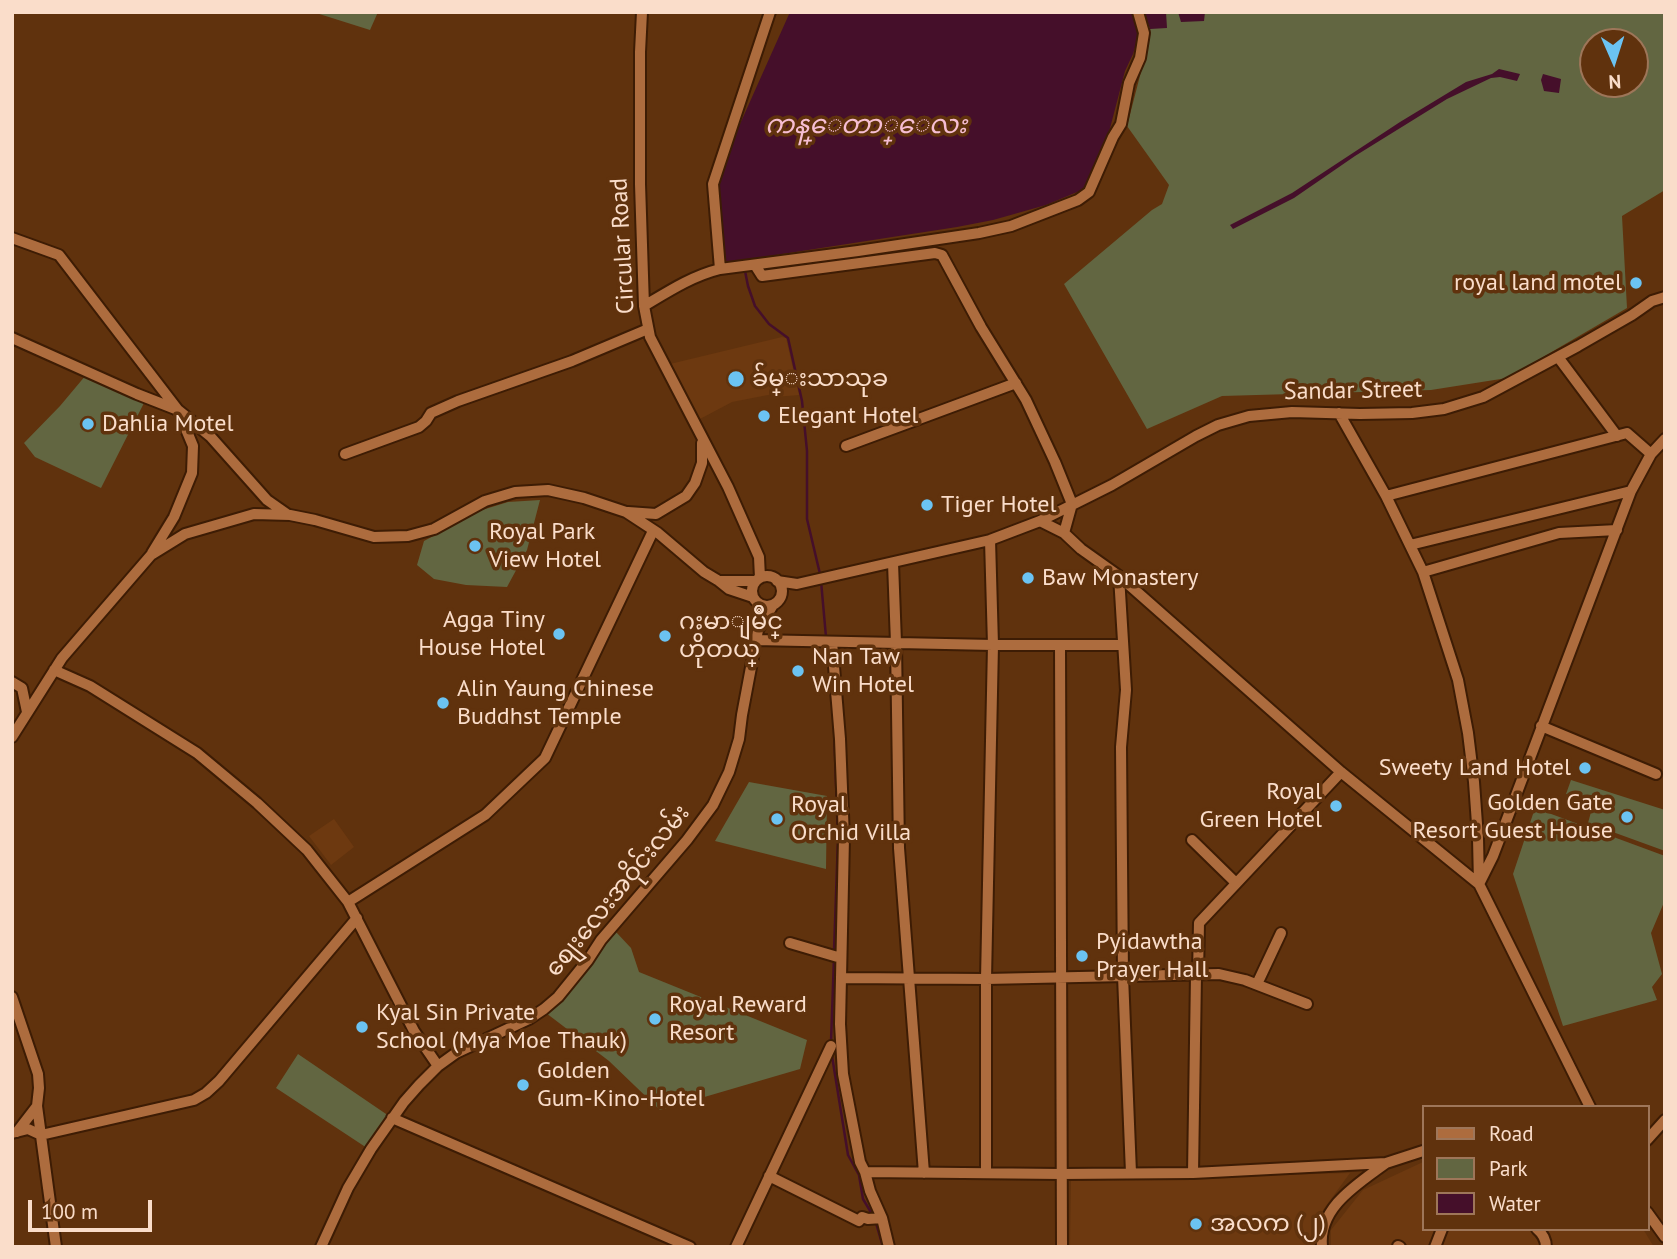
<!DOCTYPE html>
<meta charset="utf-8">
<style>
body{margin:0}
#map{position:relative;width:1677px;height:1259px;overflow:hidden;background:#60320d;font-family:"PT Sans",sans-serif}
canvas{display:block}
.frame{position:absolute;inset:0;border:14px solid #faddca;pointer-events:none}
.legend{position:absolute;left:1422px;top:1105px;width:228px;height:126px;box-sizing:border-box;background:#60320d;border:2px solid #9e7659;margin:0;padding:9px 12px;list-style:none;font-size:21px;color:#faddca}
.legend li{display:flex;align-items:center;gap:14px;height:35px}
.legend b{width:35px;border:2px solid #9e7659}
.north{position:absolute;left:1579px;top:28px;width:70px;height:70px;box-sizing:border-box;background:#60320d;border:2px solid #9e7659;border-radius:50%;rotate:177deg;font-size:19px;font-weight:700;line-height:28px;text-align:center;color:#faddca}
.north::after{content:'';display:block;margin:auto;width:24px;height:32px;background:#6bc3f2;clip-path:polygon(50% 0,100% 100%,50% 72%,0 100%)}
.scale{position:absolute;left:28px;top:1200px;width:124px;height:32px;box-sizing:border-box;border:4px solid #faddca;border-top:0;padding-left:9px;font-size:21px;line-height:24px;white-space:nowrap;color:#faddca;-webkit-text-stroke:5px #60320d;paint-order:stroke}
</style>
<div id="map">
<canvas width="1677" height="1259"></canvas>
<div class="frame"></div>
<ul class="legend">
<li><b style="height:9px;background:#ad6c3e"></b>Road</li>
<li><b style="height:19px;background:#626641"></b>Park</li>
<li><b style="height:19px;background:#450f2a"></b>Water</li>
</ul>
<div class="north">N</div>
<div class="scale">100 m</div>
</div>
<script>
const ctx = document.querySelector('canvas').getContext('2d');
ctx.lineJoin = 'round';
function fillPath(path, color) { ctx.fillStyle = color; ctx.fill(path, 'evenodd'); }
function stroke(path, color, width, dash) { ctx.strokeStyle = color; ctx.lineWidth = width; ctx.lineCap = dash ? 'butt' : 'round'; ctx.setLineDash(dash || []); ctx.stroke(path); }
function drawText(font, color, halo, rows, align = 'center') {
  ctx.font = font + ' "PT Sans","Noto Sans Myanmar",sans-serif'; ctx.lineWidth = 7; ctx.setLineDash([]); ctx.textBaseline = 'middle'; ctx.strokeStyle = halo; ctx.fillStyle = color; for (const [text, x, y, turn = 0] of rows) {
    ctx.save(); ctx.translate(x, y); ctx.rotate((+turn || 0) * Math.PI / 180); ctx.textAlign = isNaN(turn) ? turn : align; if (halo) ctx.strokeText(text, 0, 0); ctx.fillText(text, 0, 0); ctx.restore();
  }
}
fillPath(new Path2D(`
 M782 337 786 338 799 395 774 397 773 394 732 402 698 420 670 364Z
 M334 819 354 847 331 865 309 836Z
 M1423 1162V1229H1643L1654 1247H1331V1230L1363 1190Z
 M1350 1173 1323 1210 1314 1240V1247H1070L1071 1181Z`), '#6d3910');
fillPath(new Path2D(`
 M313 12H378L370 30Z
 M1141 12H1665V190L1622 216 1627 308 1507 378 1431 390 1222 396 1147 429 1064 284 1152 210 1162 204 1169 185 1127 126 1150 37ZM1593 42H1635V84H1593Z
 M86 375 144 403 101 488 35 457 24 443 60 406Z
 M540 500 527 550 507 587 466 585 434 579 417 565 424 541 482 510 508 502Z
 M1571 780 1665 810V851L1588 823 1594 801 1566 794Z
 M749 782 827 796 826 869 715 841Z
 M1535 808 1665 856V900L1651 933 1662 974 1652 987 1657 1000 1563 1026 1513 874Z
 M616 932 631 948 639 972 807 1040 800 1069 660 1110 609 1061 546 1013 559 1003Z
 M298 1054 389 1116 367 1148 276 1088Z`), '#626641');
fillPath(new Path2D(`
 M790 12H1133L1138 37 1133 54 1125 71 1109 132 1110 141 1091 181 1082 190 1046 205 993 220 957 227 724 263 715 180Z
 M1144 12H1166L1167 28 1150 29Z
 M1178 12H1205L1204 21 1181 22Z
 M1499 69 1520 74 1517 81 1500 77 1491 78 1447 99 1355 156 1294 198 1233 229 1230 225 1292 193 1400 122 1466 82 1492 74Z
 M1543 74 1561 79 1559 93 1544 91 1541 80Z`), '#450f2a');
stroke(new Path2D(`
 M745 271 748 286 755 306 769 324 788 338 802 401 807 451V519L820 574
 M821 581 826 637
 M834 727 838 840 834 951
 M831 1042 834 958
 M832 1056 848 1155 859 1175 863 1199 872 1214
 M876 1223 883 1247`), '#450f2a', 2.5);
const minor = new Path2D(`
 M642 12 640 52V184L644 306 650 337 728 487 759 557 760 578
 M12 238 59 255 178 410 193 446 192 473 174 517 152 553
 M755 265 762 276 935 253 942 255 981 327 1026 400 1055 462 1072 504 1064 533
 M720 269 713 184 770 12
 M644 306C669 291 692 276 720 269L858 251 979 233 1011 226 1078 200 1089 192 1113 137 1121 124 1129 83 1140 58 1144 33 1138 12
 M12 338 137 394 178 410 210 436 267 500 287 514
 M1558 357 1617 436
 M1339 413 1386 496 1423 572 1458 680 1468 733 1474 782 1478 838 1479 884
 M846 446 1016 383
 M345 454 419 427 426 421 431 413 458 401 572 361 648 329
 M1386 496 1627 433 1651 454
 M628 512 656 514 686 496 695 483 702 463V443
 M1040 521 1064 533 1081 549 1119 576 1341 772 1479 884 1590 1107
 M1410 545 1631 491
 M893 563 896 643 899 848 924 1173
 M1423 572 1559 533 1617 530
 M1119 576 1126 690 1121 747 1123 976 1131 1173
 M752 591a15 15 0 1 1 30 0a15 15 0 1 1-30 0Z
 M719 581H755
 M777 581 797 584 990 540 1040 521 1112 485 1196 436 1218 425 1249 416 1292 412 1360 414 1412 413 1444 409 1483 397 1578 346 1632 315 1652 301 1665 297
 M755 640 993 645H1123
 M832 642 840 739 844 838 840 1024 843 1074 860 1162 865 1172 870 1191 882 1218 889 1247
 M1060 645 1062 1247
 M54 670 90 686 197 753 257 803 307 850 348 902 414 1031 438 1066
 M12 682 22 688 27 712
 M1541 726 1656 774
 M12 737 62 658 151 555 185 534 254 514 290 515 315 520 374 537 408 536 434 529 485 501 515 492 548 490 584 498 626 512 658 533 704 572 719 581 729 589 753 597
 M1192 840 1236 883
 M1480 882 1493 856 1631 491 1651 454 1665 439
 M348 902 485 815 545 758 653 531
 M790 943 841 958
 M1198 975 1199 923 1341 772
 M841 978 986 979 1219 974 1245 980 1307 1004
 M1257 984 1281 933
 M12 997 38 1074 39 1088 37 1106 56 1247
 M392 1118 690 1247
 M17 1132 37 1106
 M12 1133 28 1129 41 1135 194 1100 206 1093 219 1081 357 918
 M1647 1140 1665 1120
 M865 1172 1061 1174 1193 1173 1386 1163 1423 1151
 M986 1173V979L993 645 990 540
 M1193 1173 1196 975
 M769 1176 859 1221 862 1217 868 1219 882 1218
 M1647 1212 1665 1237
 M1537 1229C1543 1234 1546 1239 1546 1247
 M1398 1246 1400 1247
 M321 1247 348 1188 371 1149 404 1102 419 1085 438 1066 456 1053 529 1019 544 1009 558 997 588 960 601 940 687 840 713 805 729 772 739 739 742 715 758 630 773 605
 M736 1247 831 1046
 M1322 1247C1318 1207 1358 1184 1386 1163
 M1435 1247 1442 1229`);
stroke(minor, '#3d1c04', 14);
stroke(minor, '#ad6c3e', 10);
for (const [x, y, r, color] of [
 [1636,283,7,"#6bc3f2"],
 [736,379,9,"#6bc3f2"],
 [764,416,7,"#6bc3f2"],
 [88,424,7,"#6bc3f2"],
 [927,505,7,"#6bc3f2"],
 [475,546,7,"#6bc3f2"],
 [1028,578,7,"#6bc3f2"],
 [559,634,7,"#6bc3f2"],
 [665,636,7,"#6bc3f2"],
 [798,671,7,"#6bc3f2"],
 [443,703,7,"#6bc3f2"],
 [1585,768,7,"#6bc3f2"],
 [1336,806,7,"#6bc3f2"],
 [1627,817,7,"#6bc3f2"],
 [777,819,7,"#6bc3f2"],
 [1082,956,7,"#6bc3f2"],
 [655,1019,7,"#6bc3f2"],
 [362,1027,7,"#6bc3f2"],
 [523,1085,7,"#6bc3f2"],
 [1196,1224,7,"#6bc3f2"]
]) { const dot = new Path2D(); dot.arc(x, y, r, 0, 2 * Math.PI); ctx.fillStyle = color; ctx.fill(dot); stroke(dot, '#60320d', 2.5); }
drawText('24px', '#faddca', '#60320d', [
 ["Circular Road",623,246,-93],
 ["Sandar Street",1353,391,-1],
 ["စျေးလေးအဝိုင်းလမ်း",618,891,-51]
]);
drawText('24px', '#faddca', '#60320d', [
 ["royal land motel",1622,283,"right"],
 ["ခ်မ္းသာသုခ",752,379],
 ["Elegant Hotel",778,416],
 ["Dahlia Motel",102,424],
 ["Tiger Hotel",941,505],
 ["Royal Park",489,532],
 ["View Hotel",489,560],
 ["Baw Monastery",1042,578],
 ["Agga Tiny",545,620,"right"],
 ["House Hotel",545,648,"right"],
 ["ဂႏမာျမိဳင္",679,622],
 ["ဟိုတယ္",679,650],
 ["Nan Taw",812,657],
 ["Win Hotel",812,685],
 ["Alin Yaung Chinese",457,689],
 ["Buddhst Temple",457,717],
 ["Sweety Land Hotel",1571,768,"right"],
 ["Royal",1322,792,"right"],
 ["Green Hotel",1322,820,"right"],
 ["Golden Gate",1613,803,"right"],
 ["Resort Guest House",1613,831,"right"],
 ["Royal",791,805],
 ["Orchid Villa",791,833],
 ["Pyidawtha",1096,942],
 ["Prayer Hall",1096,970],
 ["Royal Reward",669,1005],
 ["Resort",669,1033],
 ["Kyal Sin Private",376,1013],
 ["School (Mya Moe Thauk)",376,1041],
 ["Golden",537,1071],
 ["Gum-Kino-Hotel",537,1099],
 ["အလက (၂)",1210,1224]
], 'left');
drawText('italic 26px', '#f6bed3', '#60320d', [
 ["ကန္ေတာ္ေလး",866,126]
]);
</script>
